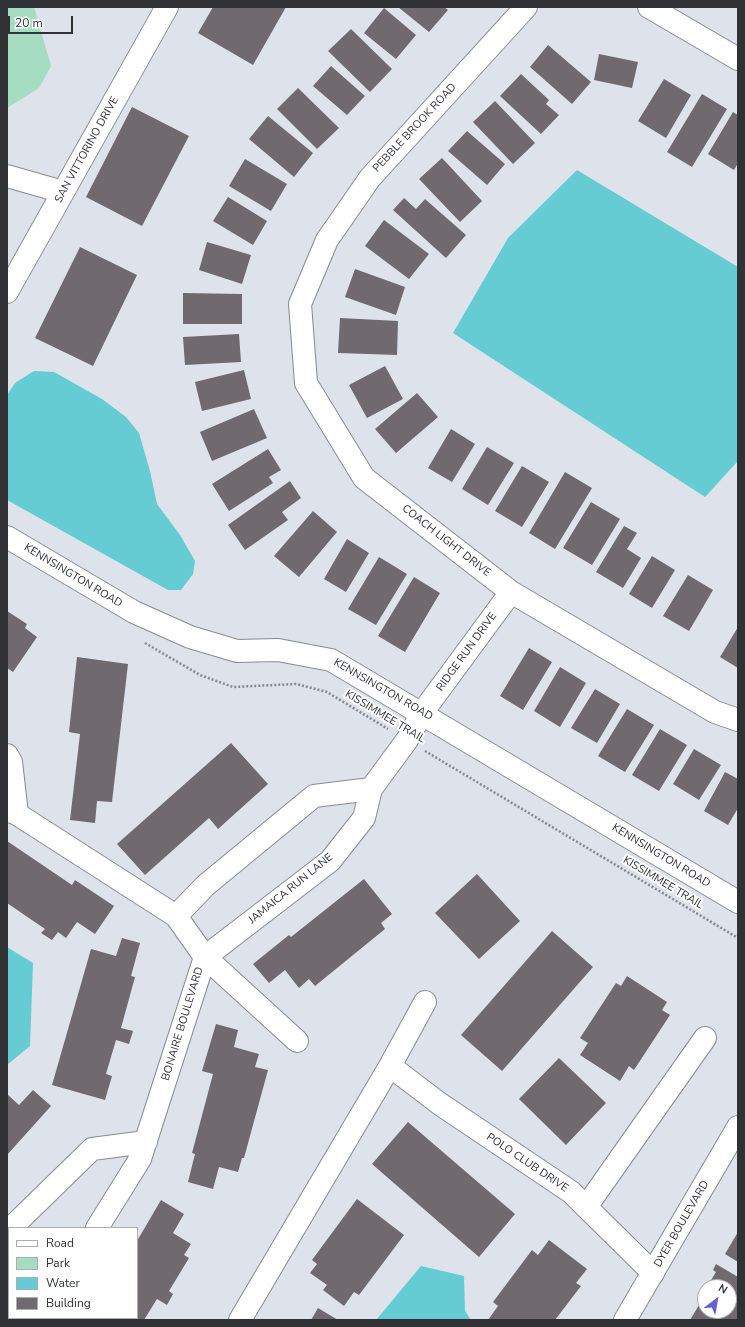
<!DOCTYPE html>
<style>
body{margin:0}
#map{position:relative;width:745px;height:1327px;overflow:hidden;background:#dde2eb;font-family:"Nunito Sans",sans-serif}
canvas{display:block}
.frame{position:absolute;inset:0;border:8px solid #2f3135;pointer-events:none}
.legend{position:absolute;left:8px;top:1227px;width:130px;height:92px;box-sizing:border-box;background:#fff;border:1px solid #acadae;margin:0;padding:5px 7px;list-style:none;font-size:12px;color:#2f3135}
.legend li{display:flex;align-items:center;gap:8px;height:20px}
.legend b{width:20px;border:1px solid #acadae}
.north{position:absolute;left:697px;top:1279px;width:40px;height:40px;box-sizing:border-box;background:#fff;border:1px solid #acadae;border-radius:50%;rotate:31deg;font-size:11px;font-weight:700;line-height:16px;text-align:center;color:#2f3135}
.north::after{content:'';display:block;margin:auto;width:14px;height:18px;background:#665ed7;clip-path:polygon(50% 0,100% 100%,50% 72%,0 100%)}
.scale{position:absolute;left:8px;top:16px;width:65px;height:18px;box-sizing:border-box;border:2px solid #2f3135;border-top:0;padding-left:5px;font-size:12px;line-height:14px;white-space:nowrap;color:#2f3135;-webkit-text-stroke:3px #fff;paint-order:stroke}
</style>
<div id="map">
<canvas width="745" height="1327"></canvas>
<div class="frame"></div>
<ul class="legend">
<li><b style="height:5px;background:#fff"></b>Road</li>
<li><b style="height:11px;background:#a6dcc1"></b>Park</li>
<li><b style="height:11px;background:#65ccd3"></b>Water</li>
<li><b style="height:11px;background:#70696f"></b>Building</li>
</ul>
<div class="north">N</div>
<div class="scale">20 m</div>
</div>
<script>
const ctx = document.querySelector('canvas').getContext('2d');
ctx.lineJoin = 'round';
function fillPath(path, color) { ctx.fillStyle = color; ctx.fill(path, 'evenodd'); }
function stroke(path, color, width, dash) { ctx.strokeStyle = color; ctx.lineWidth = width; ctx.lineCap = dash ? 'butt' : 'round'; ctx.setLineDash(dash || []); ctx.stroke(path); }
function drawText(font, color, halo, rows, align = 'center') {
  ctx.font = font + ' "Nunito Sans",sans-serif'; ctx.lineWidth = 4; ctx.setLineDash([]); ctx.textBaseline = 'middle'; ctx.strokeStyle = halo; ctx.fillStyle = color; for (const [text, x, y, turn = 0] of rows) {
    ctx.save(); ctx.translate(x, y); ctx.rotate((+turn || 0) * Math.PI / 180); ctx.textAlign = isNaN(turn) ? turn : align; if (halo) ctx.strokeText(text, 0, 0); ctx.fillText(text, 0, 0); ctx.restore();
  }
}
fillPath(new Path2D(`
 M7 7H34L51 66 39 88 7 108Z`), '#a6dcc1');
fillPath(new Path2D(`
 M577 170 738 267V461L705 497 453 333 508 238Z
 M34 371 54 372 102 399 126 417 139 433 150 471 157 504 180 535 195 561 193 574 181 590H168L7 500V395L15 383Z
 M7 947 33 963 30 1046 7 1065Z
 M421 1266 464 1276 465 1311 471 1320H376Z`), '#65ccd3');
fillPath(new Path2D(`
 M213 7H286L253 65 198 33Z
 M398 7H444L448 10 429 32Z
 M384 8 416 35 396 59 364 33Z
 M351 29 392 69 370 92 328 51Z
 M548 45 591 82 572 104 530 67Z
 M599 54 638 62 632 88 594 80Z
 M331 66 365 96 347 115 313 86Z
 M521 74 549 100 546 104 559 115 541 134 500 96Z
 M664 79 691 95 666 138 638 121Z
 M298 88 339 128 317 149 277 109Z
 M702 94 727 109 692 167 667 152Z
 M495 101 535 143 513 164 473 122Z
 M132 107 189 136 142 226 86 197Z
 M733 112 738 115V163L734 170 708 154Z
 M268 116 313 153 294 177 249 139Z
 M467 131 505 164 487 185 448 151Z
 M442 158 482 201 460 222 419 179Z
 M245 159 287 184 271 211 229 186Z
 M228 197 267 221 253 245 213 221Z
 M404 198 416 209 425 199 466 235 446 258 393 210Z
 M384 220 429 254 409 279 365 246Z
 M207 242 251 255 242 284 199 270Z
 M80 247 137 275 93 366 35 338Z
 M355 269 405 287 396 315 345 297Z
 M183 293 242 294V324H183Z
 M340 318 398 321 397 355 338 353Z
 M239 334 241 362 185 365 183 337Z
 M385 366 403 399 367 418 349 385Z
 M244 370 251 399 202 411 195 382Z
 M417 393 438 417 396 453 375 429Z
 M254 409 267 438 212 461 200 432Z
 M451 429 475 444 452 482 428 468Z
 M487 447 514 463 488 505 462 489Z
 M268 449 281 470 269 477 273 483 229 511 212 484Z
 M522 466 549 482 522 527 495 511Z
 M565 472 592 488 555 549 529 533Z
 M290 481 301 498 282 512 288 520 245 550 228 525Z
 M591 502 620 519 592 565 563 548Z
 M313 511 337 532 299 577 274 556Z
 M624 526 637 533 627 549 641 558 623 588 596 572Z
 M347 539 369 553 346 592 324 579Z
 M652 556 675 570 652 608 629 594Z
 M379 557 407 574 376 625 348 609Z
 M688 575 713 590 689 631 663 616Z
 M414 577 440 593 405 652 378 636Z
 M7 611 27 624 25 628 37 637 13 672 7 668Z
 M738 627V668L720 657Z
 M529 648 552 662 523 710 500 696Z
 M77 657 128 664 112 802 97 801 95 823 70 820 80 734 69 732Z
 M560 667 586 683 560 727 534 711Z
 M595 689 620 704 597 743 571 728Z
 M627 709 654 725 625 772 598 756Z
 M660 729 687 745 659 791 632 775Z
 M231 743 268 784 218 829 209 818 145 875 117 844Z
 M694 749 721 765 699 800 673 784Z
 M725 772 738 779V808L728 825 704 811Z
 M7 841 72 885 75 880 114 906 95 934 77 922 66 938 58 932 52 940 41 933 45 929 7 903Z
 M477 874 520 921 479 959 435 913Z
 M364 879 392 914 381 923 385 929 315 986 309 979 299 988 285 970 269 983 253 964 289 935 291 937Z
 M552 931 593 967 502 1071 461 1035Z
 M122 938 140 943 131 976 135 977 121 1028 133 1031 129 1044 116 1040 106 1074 112 1076 105 1100 52 1085 91 949 116 956Z
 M627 976 667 1002 662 1010 670 1015 634 1070 629 1066 620 1081 580 1055 588 1043 580 1038 616 983 621 986Z
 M216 1024 238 1030 234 1047 259 1054 255 1067 268 1070 244 1158H242L238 1172 219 1167 213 1189 188 1182 195 1154 192 1153 213 1074 202 1071Z
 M559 1058 606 1103 566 1145 519 1099Z
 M33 1090 51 1106 7 1155V1094L19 1105Z
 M408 1122 515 1214 479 1257 372 1164Z
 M357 1199 404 1235 359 1295 354 1292 344 1306 323 1290 327 1285 310 1273 317 1264 312 1260Z
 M161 1200 184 1214 173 1233 191 1244 184 1255 189 1258 169 1291 173 1294 167 1305 157 1299 144 1320H91L93 1318H137V1241Z
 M738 1232V1262L725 1254Z
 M549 1240 587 1269 576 1283 581 1286 555 1320H488L498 1306 493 1302 532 1250 538 1255Z
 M716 1264 738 1277V1318L737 1320H690L705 1295V1311H729V1287H707L716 1272 713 1270Z
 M318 1308 338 1320H311Z`), '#70696f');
const minor = new Path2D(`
 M526 7 370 178 327 240 300 304 306 383 364 478 511 592 715 712 738 720
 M649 7 738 59
 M7 176 63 192
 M7 292 167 7
 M7 537 134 612 190 637 237 651 278 650 331 660 738 902
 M7 755 11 762 17 814
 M7 810 17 814 176 916 205 957 140 1159 97 1228
 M176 916 206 885 314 796 371 789 407 740 422 713 511 592
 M297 1041 205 957 330 861 364 818 371 789
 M390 1066 440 1104 571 1192 653 1273
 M586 1207 705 1038
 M11 1228 92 1149 146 1142
 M39 1320 40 1318
 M240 1320 390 1066 425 1002`);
const major = new Path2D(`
 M625 1320 738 1127`);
stroke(minor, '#878b93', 24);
stroke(major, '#878b93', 24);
stroke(new Path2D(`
 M145 643 200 675 233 687 296 684 327 692 388 729
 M425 751 738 938`), '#85888f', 2.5, [2, 2]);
stroke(minor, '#fff', 22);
stroke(major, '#fff', 22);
drawText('11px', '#2f3135', '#fff', [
 ["PEBBLE BROOK ROAD",415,128,-47],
 ["SAN VITTORINO DRIVE",87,150,-61],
 ["COACH LIGHT DRIVE",446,541,38],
 ["KENNSINGTON ROAD",73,576,31],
 ["RIDGE RUN DRIVE",467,652,-54],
 ["KENNSINGTON ROAD",383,690,30],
 ["KISSIMMEE TRAIL",385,717,31],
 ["KENNSINGTON ROAD",661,856,31],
 ["KISSIMMEE TRAIL",663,883,31],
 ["JAMAICA RUN LANE",291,889,-39],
 ["BONAIRE BOULEVARD",183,1024,-73],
 ["POLO CLUB DRIVE",527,1163,34],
 ["DYER BOULEVARD",682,1224,-60]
]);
</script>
